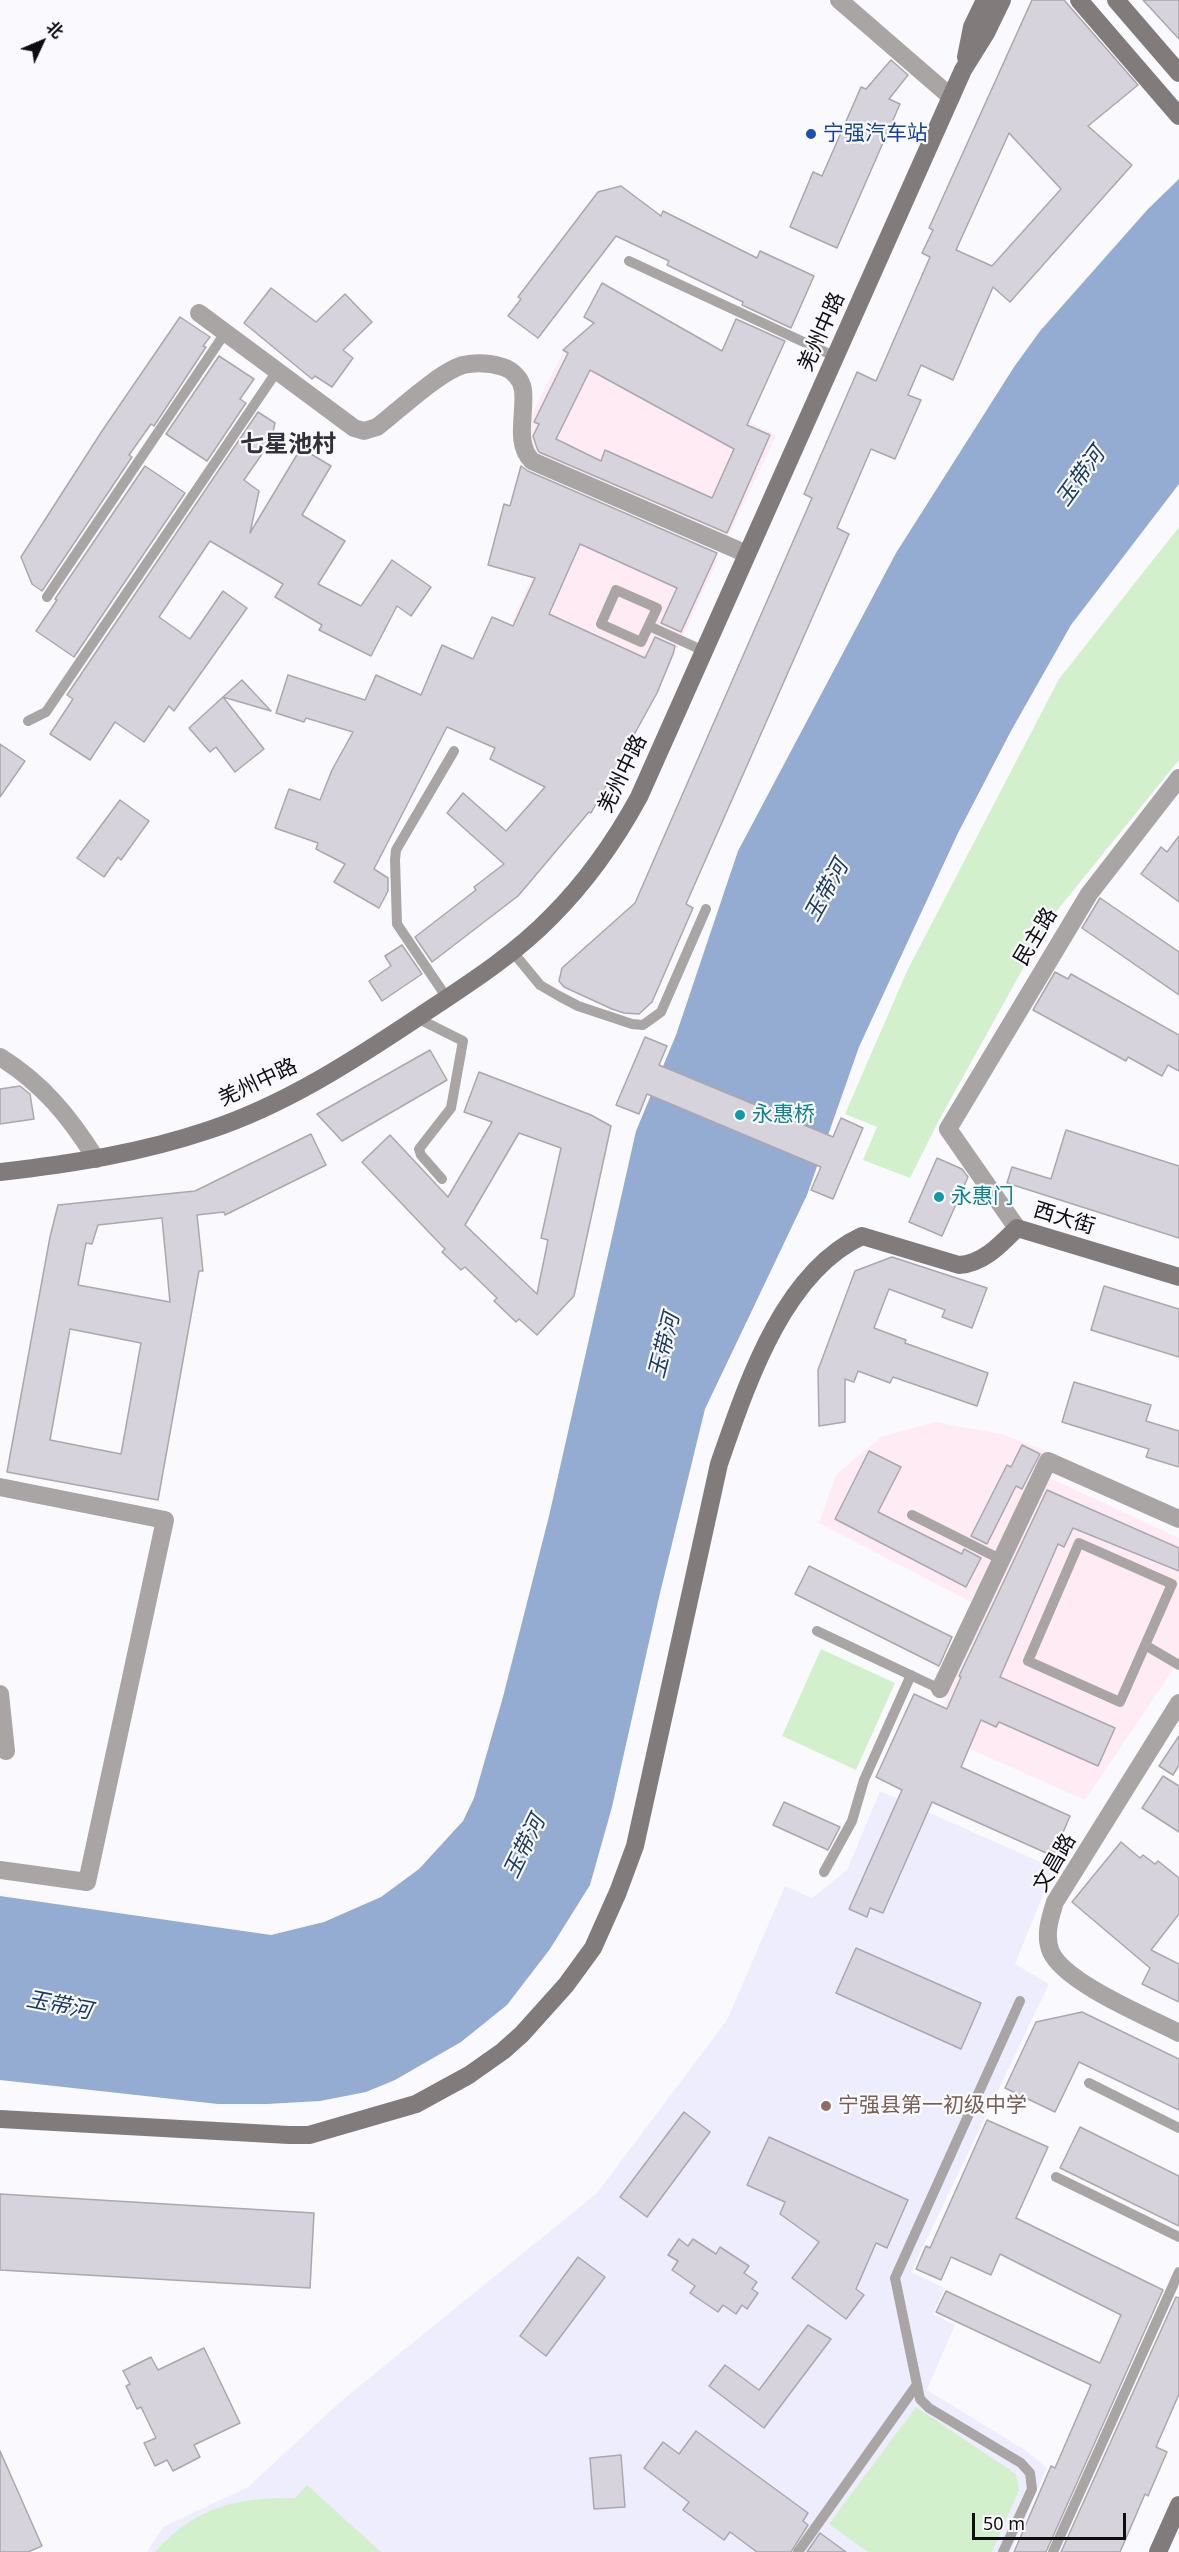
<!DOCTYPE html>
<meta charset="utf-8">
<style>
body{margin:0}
#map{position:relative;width:1179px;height:2552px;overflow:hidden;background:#fafafe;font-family:"Noto Sans","Noto Sans SC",sans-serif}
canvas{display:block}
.north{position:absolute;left:12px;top:12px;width:60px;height:60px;-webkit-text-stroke:4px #fafafe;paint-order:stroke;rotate:46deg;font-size:16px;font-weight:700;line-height:24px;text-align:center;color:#0e0e11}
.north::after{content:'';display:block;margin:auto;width:21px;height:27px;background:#0e0e11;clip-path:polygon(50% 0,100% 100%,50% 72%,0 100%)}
.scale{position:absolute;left:972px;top:2513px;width:154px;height:27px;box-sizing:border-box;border:3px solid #0e0e11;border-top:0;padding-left:8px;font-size:18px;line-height:21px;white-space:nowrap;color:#0e0e11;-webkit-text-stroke:4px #fafafe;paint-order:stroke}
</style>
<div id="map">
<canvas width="1179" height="2552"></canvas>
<div class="north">北</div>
<div class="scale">50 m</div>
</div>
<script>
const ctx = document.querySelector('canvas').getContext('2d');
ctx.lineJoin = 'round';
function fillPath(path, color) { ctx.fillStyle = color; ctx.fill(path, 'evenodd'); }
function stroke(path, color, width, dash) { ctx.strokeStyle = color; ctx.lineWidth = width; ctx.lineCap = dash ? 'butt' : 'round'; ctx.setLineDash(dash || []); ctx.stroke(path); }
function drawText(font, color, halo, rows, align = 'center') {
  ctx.font = font + ' "Noto Sans","Noto Sans SC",sans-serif'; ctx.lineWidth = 4.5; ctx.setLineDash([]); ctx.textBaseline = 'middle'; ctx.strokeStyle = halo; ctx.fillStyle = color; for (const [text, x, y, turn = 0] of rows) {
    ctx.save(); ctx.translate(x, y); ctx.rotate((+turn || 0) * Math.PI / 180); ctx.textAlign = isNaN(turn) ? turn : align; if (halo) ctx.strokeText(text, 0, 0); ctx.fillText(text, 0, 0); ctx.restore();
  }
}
fillPath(new Path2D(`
 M583 331 776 436 728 537 542 460 527 442 529 420 567 345Z
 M557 485 718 559 659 689 512 622 544 551Z
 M935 1422 1001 1434 1047 1451 971 1602 819 1523 836 1475 881 1437Z
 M1050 1478 1179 1538V1661L1085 1800 932 1732 1038 1490Z`), '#feebf4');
fillPath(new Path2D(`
 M880 1791 1054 1868 1015 1964 1049 1984 911 2272 945 2288 933 2314 955 2325 927 2390 1025 2450 1047 2468 1011 2552H147L163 2527 248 2487 341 2401 597 2193 727 2020 785 1886 812 1898 847 1870Z`), '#eeedfd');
fillPath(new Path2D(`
 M1179 527V760L1051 918 938 1122 910 1178 863 1160 877 1127 845 1114 907 971 1059 679Z
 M821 1649 895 1683 856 1770 782 1736Z
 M916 2407 1016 2474 1019 2490 992 2552H868L829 2524Z
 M307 2485 381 2552H155C195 2507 237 2497 295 2498Z`), '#d3f0cd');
fillPath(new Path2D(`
 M1179 179V484L1071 625 1011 731 958 833 859 1047 807 1195 705 1409 660 1593 612 1807 590 1885 550 1949 507 2005 461 2042 395 2080 366 2092 320 2101 267 2104H218L0 2080V1896L271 1935 324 1922 381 1897 419 1869 463 1821 474 1798 503 1697 549 1516 636 1131 676 1035 738 851 896 553 1014 367 1040 331 1148 209Z`), '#94acd1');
const building = new Path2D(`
 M1032 0H1064L1138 85 1088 126 1132 165 1010 302 993 287 953 380 921 365 908 395 921 400 895 459 871 449 837 528 849 534 686 904 693 908 652 1002 639 1014 624 1013 612 1009 564 987 559 981 562 968 635 903 812 498 804 494 857 372 876 381 930 257 922 253 933 230 929 228ZM1009 133 1061 189 992 266 956 250Z
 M1143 0H1179V39Z
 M891 60 908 75 889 99 900 104 837 248 790 227 813 172 822 176 861 87 866 89Z
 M621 186 661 216 663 211 757 258 760 251 814 276 791 328 742 305 743 302 667 265 669 261 616 236 538 338 508 316 521 299 518 297 598 192Z
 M602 283 722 351 736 319 785 341 747 425 770 435 727 533 539 452 537 448 533 436 539 424 534 422 568 353 563 350 594 323 584 317ZM590 370 734 449 712 498 605 450 601 461 556 439Z
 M271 288 316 322 345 294 372 322 343 350 353 358 332 387 315 376 312 379 244 323Z
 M180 317 210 337 203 346 206 347 154 426 151 424 129 455 132 457 42 591 32 584 21 557 102 431Z
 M219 356 254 379 240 399 246 403 207 461 166 434Z
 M258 412 275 423 271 441 244 480 259 491 250 533 301 448 331 466 302 515 345 541 318 584 361 606 392 560 431 587 411 616 397 606 371 656 319 630 322 625 275 597 283 584 210 541 159 617 190 639 223 591 247 608 174 711 169 706 144 742 115 722 90 760 50 734 73 699 67 695Z
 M145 466 185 493 74 657 36 631 57 600 55 599Z
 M521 466 528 471 717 553 681 632 661 623 677 588 580 544 549 614 645 658 655 637 675 646 673 654 657 693 591 813 589 812 518 896 432 962 415 937 476 890 474 887 504 864 447 813 463 793 506 831 545 787 490 759 495 748 447 727 374 869 388 878V891L379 908 334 882 345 864 316 849 318 843 275 828 289 789 320 800 332 770 353 732 306 718 304 722 276 713 288 675 365 700 376 675 421 695 442 645 473 659 492 617 513 626 535 578 488 565 504 504 510 506Z
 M242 680 271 711 223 697Z
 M223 697 264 749 235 772 216 747 210 752 189 728Z
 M0 744 25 761 0 797Z
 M120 800 149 821 121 860 118 857 104 877 77 858Z
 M1179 836V902L1141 874 1161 847 1167 852Z
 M1100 898 1179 952V995L1082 928Z
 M402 945 422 974 382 1001 369 981 391 966 385 956Z
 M1055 972 1068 979 1071 974 1179 1035V1071L1168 1065 1162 1076 1128 1057 1126 1061 1033 1010Z
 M645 1037 667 1046 659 1065 833 1137 841 1118 863 1128 833 1199 811 1190 821 1167 647 1094 639 1114 616 1105Z
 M430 1050 447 1080 342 1141 317 1114Z
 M479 1072 591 1115 611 1126 574 1296 537 1335 519 1319 516 1322 494 1301 497 1298 465 1267 461 1270 442 1252 445 1249 362 1162 390 1135 448 1197 492 1122 464 1112ZM519 1133 561 1148 541 1238 548 1240 537 1294 465 1225Z
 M20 1086 30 1094 34 1119 0 1124V1089Z
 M1066 1130 1179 1166V1238L1007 1183 1012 1167 1051 1179Z
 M311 1134 326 1165 225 1215 224 1212 197 1215 203 1271H199L158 1500 7 1472 50 1237 58 1205 195 1191ZM162 1218 170 1302 78 1285 86 1243 92 1244 98 1225ZM70 1329 141 1343 121 1454 50 1440Z
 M937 1158 962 1169 968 1177 942 1236 909 1222Z
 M892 1257 987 1288 972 1328 942 1317 945 1310 889 1289 874 1328 906 1340 905 1343 988 1373 977 1406 893 1377 890 1383 858 1371 854 1382 845 1379V1422L819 1426 818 1370 855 1271Z
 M1104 1286 1179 1309V1357L1091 1330Z
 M1074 1382 1151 1405 1146 1421 1179 1431V1467L1146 1457 1149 1449 1062 1422Z
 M1022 1445 1040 1454 1022 1489 1016 1486 987 1544 971 1536 1007 1465 1011 1467Z
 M869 1451 901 1467 878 1512 962 1554 964 1549 981 1558 966 1587 835 1519Z
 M1047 1490 1179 1548V1571L1073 1528 1064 1547 1058 1544 1000 1677 1115 1728 1098 1766 999 1722 996 1727 981 1720 961 1767 1070 1816 1053 1856 932 1802 883 1913 870 1908 867 1917 849 1909 902 1790 876 1777 914 1694 947 1709 961 1677 959 1676Z
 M809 1566 952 1637 939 1666 795 1594Z
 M1179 1736V1765L1173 1775 1159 1766Z
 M1163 1776 1179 1786V1832L1142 1808Z
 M784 1802 840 1827 828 1850 773 1825Z
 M1121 1842 1140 1858 1143 1855 1155 1864 1158 1861 1179 1878V1914L1151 1950 1179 1964V2002L1142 1984 1150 1968 1072 1902Z
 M856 1948 981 2003 961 2049 836 1993Z
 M1082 2012 1179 2059V2110L1079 2062 1055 2112 1005 2088 1036 2022Z
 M684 2112 710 2132 647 2217 620 2197Z
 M987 2120 1048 2147 1016 2218 1163 2290 1046 2552H1014L1051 2466 1055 2468 1091 2385 936 2312 946 2291 1100 2363 1121 2315 1000 2254 991 2275 951 2257 941 2280 916 2269 926 2246 930 2248Z
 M1080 2127 1179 2176V2226L1060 2168Z
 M769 2137 908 2200 887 2248 876 2243 856 2289 864 2295 846 2319 792 2278 819 2242 780 2214 785 2202 747 2185Z
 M0 2194 314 2213 310 2288 0 2270Z
 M679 2239 688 2246 693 2239 716 2254 720 2247 749 2266 744 2273 757 2282 752 2289 758 2293 747 2309 742 2305 736 2314 723 2305 718 2312 690 2293 695 2286 672 2270 678 2261 668 2255Z
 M578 2257 605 2277 546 2356 520 2336Z
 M1176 2297 1179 2298V2394L1156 2447 1167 2452 1148 2496 1145 2494 1120 2552H1061Z
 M808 2325 831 2339 764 2428 709 2386 725 2365 759 2390Z
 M204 2348 240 2423 194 2445 200 2457 173 2471 167 2460 155 2466 144 2443 156 2438 141 2407 137 2409 126 2386 130 2384 123 2371 151 2357 158 2370Z
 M696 2431 808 2513 803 2521 808 2525 791 2552H757L730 2532 724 2540 683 2510 689 2502 644 2468 663 2442 679 2454Z
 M0 2451 42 2546 28 2552H0Z
 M621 2455 625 2507 594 2509 590 2458Z
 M820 2533 846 2552H807Z`);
fillPath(building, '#d7d3dc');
stroke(building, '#aaa7ae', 1.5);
stroke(new Path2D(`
 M629 261 836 357
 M616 590 657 608 641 642 601 624Z
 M47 597 225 333
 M649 626 704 651
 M28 721 46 712 277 371
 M512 951 540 985 559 996 578 1006 632 1024 643 1025 661 1012 706 909
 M447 998 397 924 395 860 396 850 454 751
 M417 1018 463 1041 451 1108 419 1149 421 1155 442 1179
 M912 1515 1000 1559
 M1079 1543 1172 1584 1120 1702 1028 1661Z
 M817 1631 940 1689
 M1145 1645 1179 1665
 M824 1872 852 1821 864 1780 911 1675
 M1089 2083 1179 2128
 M1056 2177 1179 2237
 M798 2552 916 2386
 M1003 2552 1032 2489 1030 2473 1021 2463 929 2408 920 2399 895 2278 1020 2001
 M1053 2552 1179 2272`), '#a9a5a5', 10);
stroke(new Path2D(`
 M839 0 951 97
 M199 313 354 428 364 431 377 427C398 411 439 372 463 365 477 362 490 363 503 367 513 370 522 380 523 390 526 413 514 443 532 461L747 554
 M0 1057C42 1083 70 1117 96 1159
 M1017 1228 948 1129 1089 894 1179 778
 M0 1487 165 1520 87 1882 0 1870
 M940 1689 1048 1461 1179 1519
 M0 1694 6 1751
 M1179 1703 1055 1902C1050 1918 1044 1936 1051 1952 1065 1983 1148 2017 1179 2033`), '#a9a5a5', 18);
stroke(new Path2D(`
 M1079 0 1179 116
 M1116 0 1179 73
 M966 57 972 27 985 0
 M0 1172C71 1164 141 1153 209 1130 285 1105 354 1060 420 1016 465 986 513 956 551 917 586 882 615 841 639 797L963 70 986 33 1002 0
 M0 2119 289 2135H309L416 2104 469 2075 503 2051 522 2034 566 1985 593 1948 618 1892 635 1846 719 1464C746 1387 782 1273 862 1236L959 1265C983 1264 1001 1244 1017 1228L1179 1277
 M1158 2552 1179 2505`), '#827b7c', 18);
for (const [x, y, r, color] of [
 [811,134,6,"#1a4fb4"],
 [740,1115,6,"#0f9aa8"],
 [939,1197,6,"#0f9aa8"],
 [826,2106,6,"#8d6e63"]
]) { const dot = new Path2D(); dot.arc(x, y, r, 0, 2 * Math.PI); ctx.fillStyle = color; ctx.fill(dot); stroke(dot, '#fafafe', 2); }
drawText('21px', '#164399', '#fafafe', [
 ["宁强汽车站",823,134]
], 'left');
drawText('21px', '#0e0e11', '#fafafe', [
 ["羌州中路",822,332,-66],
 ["羌州中路",623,774,-64],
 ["民主路",1036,937,-59],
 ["羌州中路",258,1083,-25],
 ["西大街",1064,1219,17],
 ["文昌路",1055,1863,-60]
]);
drawText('21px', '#0d838f', '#fafafe', [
 ["永惠桥",752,1115],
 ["永惠门",951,1197]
], 'left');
drawText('21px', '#785e54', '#fafafe', [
 ["宁强县第一初级中学",838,2106]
], 'left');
drawText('italic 22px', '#1a3968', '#fafafe', [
 ["玉带河",1081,477,-54],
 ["玉带河",827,891,-61],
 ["玉带河",665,1346,-76],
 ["玉带河",525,1847,-64],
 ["玉带河",59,2006,11]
]);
drawText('bold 24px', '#313138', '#fafafe', [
 ["七星池村",288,445]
]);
</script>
